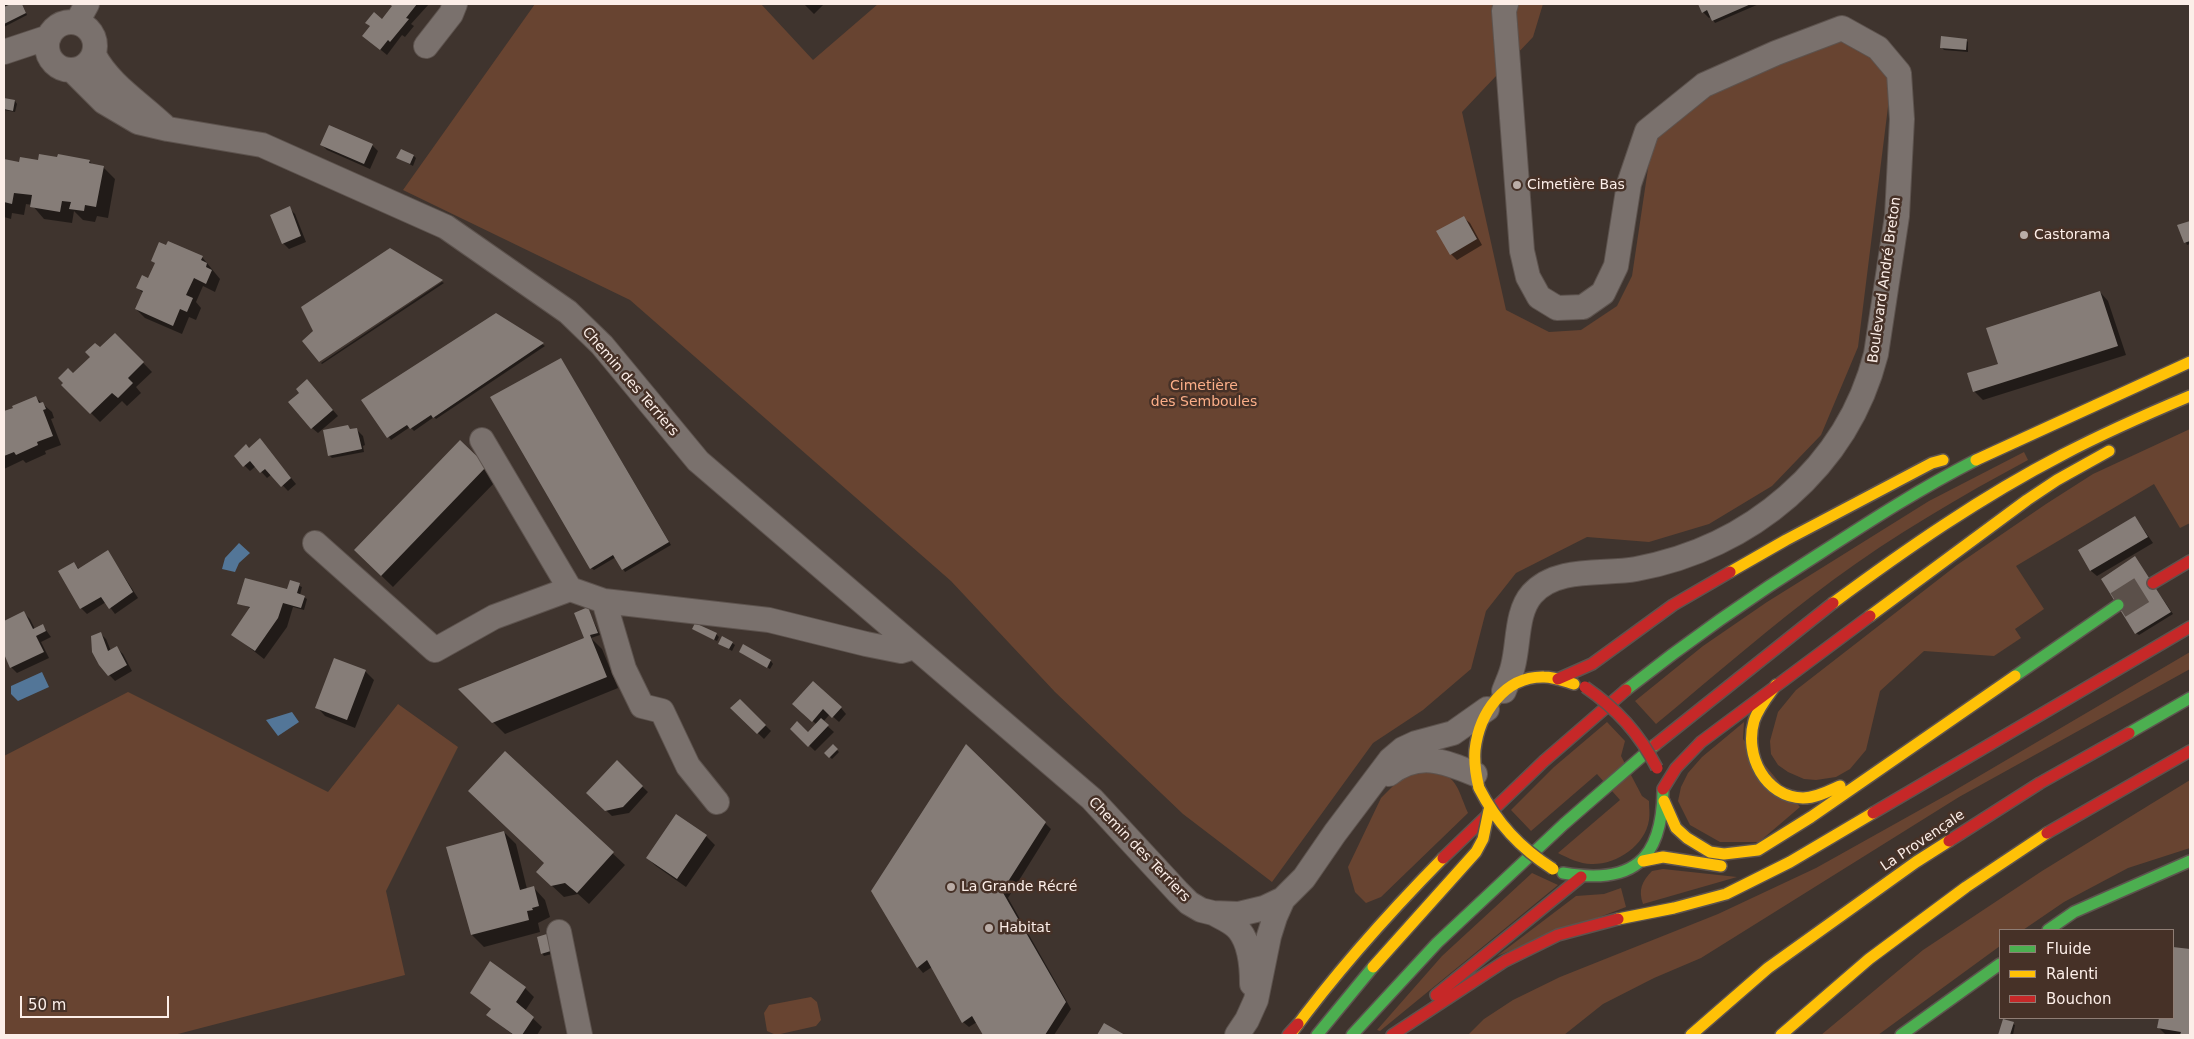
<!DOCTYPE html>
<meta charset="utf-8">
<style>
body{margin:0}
#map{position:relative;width:2194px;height:1039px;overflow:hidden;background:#3f342e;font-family:"DejaVu Sans",sans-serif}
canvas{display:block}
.frame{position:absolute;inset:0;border:5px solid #fceee8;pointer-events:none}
.legend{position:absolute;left:1999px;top:929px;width:175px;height:90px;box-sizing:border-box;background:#463127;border:1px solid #8f7d74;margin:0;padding:6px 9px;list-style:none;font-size:15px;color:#fceee8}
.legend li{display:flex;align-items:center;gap:10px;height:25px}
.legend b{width:25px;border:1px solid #8f7d74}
.scale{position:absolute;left:20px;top:996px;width:149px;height:22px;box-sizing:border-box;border:2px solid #fceee8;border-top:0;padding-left:6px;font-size:15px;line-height:18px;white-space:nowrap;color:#fceee8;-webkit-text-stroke:4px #463127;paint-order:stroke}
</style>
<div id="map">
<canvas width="2194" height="1039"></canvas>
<div class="frame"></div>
<ul class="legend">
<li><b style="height:6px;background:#4caf50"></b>Fluide</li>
<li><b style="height:6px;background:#ffc107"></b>Ralenti</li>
<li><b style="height:6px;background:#c62828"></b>Bouchon</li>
</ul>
<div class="scale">50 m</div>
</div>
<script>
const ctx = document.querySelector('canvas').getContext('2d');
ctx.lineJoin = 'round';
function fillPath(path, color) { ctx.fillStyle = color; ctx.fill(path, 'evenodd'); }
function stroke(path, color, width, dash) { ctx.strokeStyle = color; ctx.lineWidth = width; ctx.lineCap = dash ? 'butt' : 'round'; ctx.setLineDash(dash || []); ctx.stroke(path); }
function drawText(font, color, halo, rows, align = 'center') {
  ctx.font = font + ' "DejaVu Sans",sans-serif'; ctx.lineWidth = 5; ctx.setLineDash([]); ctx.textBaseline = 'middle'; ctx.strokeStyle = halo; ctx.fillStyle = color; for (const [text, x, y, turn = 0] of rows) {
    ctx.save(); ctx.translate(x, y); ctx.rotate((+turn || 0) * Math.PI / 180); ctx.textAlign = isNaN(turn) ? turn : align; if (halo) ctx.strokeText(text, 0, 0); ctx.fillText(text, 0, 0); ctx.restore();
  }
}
fillPath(new Path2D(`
 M535 4H761L813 60 878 4H1543L1533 37 1462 112 1506 310 1549 332 1581 330 1617 306 1632 276 1653 135 1711 90 1842 36 1873 55 1892 75 1858 347 1821 435 1772 486 1709 524 1649 542 1587 537 1516 573 1486 611 1471 669 1423 710 1373 743 1272 882 1183 814 1055 692 951 581 630 300 403 190Z
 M2190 429V523L2180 528 2154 484 2016 566 2044 609 2015 629 2021 638 1994 656 1924 651 1880 691 1866 750 1850 769 1836 777 1816 780 1804 779 1788 772 1778 765 1771 754 1770 741 1778 712 1796 690 1957 565 2046 504 2093 474Z
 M2024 452 2028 460C1961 496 1894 535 1833 580 1772 625 1714 676 1656 724L1635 701 1703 646 1767 602 1929 501Z
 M2190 652V669L1959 797 1701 958 1654 978 1603 1004 1564 1035H1468L1484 1019 1513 1000 1560 977 1718 914 1816 868 1952 792Z
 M128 692 328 792 398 704 458 747 386 891 405 975 174 1035H4V756Z
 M1607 722 1625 741 1621 756 1642 796 1649 801C1649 807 1650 814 1649 820 1645 846 1616 865 1591 864 1580 864 1568 858 1558 853L1620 800 1597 774 1531 831 1511 810 1554 767Z
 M1744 722 1743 739 1800 807 1759 842H1720L1690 825 1678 801 1681 787 1688 773 1702 757Z
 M1426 768C1458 776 1456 785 1468 813L1381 897 1366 903 1355 892 1348 867 1381 798 1403 776Z
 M2190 780V848L2128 868 2064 902 2023 930H2000V946L1878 1035H1821L1923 950 2042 871Z
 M1663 869 1737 877 1643 904C1638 890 1642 881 1652 871Z
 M1532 873 1558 885 1380 1031 1377 1030 1442 956Z
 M1621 888 1626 907 1497 956 1576 896 1604 894Z
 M811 997 817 1002 821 1020 816 1026 776 1035 767 1031 764 1013 769 1005Z`), '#684431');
fillPath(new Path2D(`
 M239 543 250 553 239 563 235 572 222 569 225 558Z
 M42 672 49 687 18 701 11 694V686Z
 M292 712 299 722 278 736 266 720Z`), '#537698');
fillPath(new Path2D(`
 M4 4H22L27 15 4 27Z
 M390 4H429L411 24 414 26 405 37 402 35 387 55 370 41 393 6Z
 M804 4H824L814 14Z
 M1699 4H1759L1715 23 1711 17 1709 18 1703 12Z
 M1966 40 1968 42V52L1944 50 1942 48Z
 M4 99 15 101 17 104 15 112 4 110Z
 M322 145H372L378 151 370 169 327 150Z
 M414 156 416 158 413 166 398 158Z
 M4 161 20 164 39 161H89L93 165 103 167 115 179 108 218 97 216 95 222 83 220 74 211 72 223 44 219 32 205 26 204 24 215 12 213 11 219 4 217Z
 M289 208 295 214 306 242 289 249 283 243Z
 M1464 218 1470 223 1482 245 1457 260 1451 254 1438 231Z
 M2190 222V244L2187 245 2179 226Z
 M202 257 220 279 215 292 203 286 196 302 201 308 196 320 189 317 182 334 145 318 136 309 143 293 138 288 149 280 156 264 153 261Z
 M442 282 444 283 322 364 321 363Z
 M2100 292 2108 301 2126 355 1983 400 1974 391 1999 364Z
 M496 315 545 346 436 419 434 417 414 431 410 427 391 440 363 400Z
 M115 334 152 372 136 387 141 393 127 406 122 401 100 422 63 385Z
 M563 362 671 545 625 572 616 557 594 570 591 568Z
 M316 390 338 416 318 433 312 428 301 393Z
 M36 398 52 412 54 418 51 419 61 445 45 451 46 454 26 463 23 460 4 469V412Z
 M351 430H357L363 436 365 445 363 446 364 452 332 458 329 455Z
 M460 442 498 479 393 587 355 550Z
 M265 446 296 484 288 491 272 474 267 478 256 466 250 471 235 456 249 449Z
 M2135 517 2153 543 2097 576 2091 571 2080 551Z
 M2135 558 2173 614 2139 635 2136 633Z
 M114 561 138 598 115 614 106 602 87 614 81 608 74 563 79 569Z
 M290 582 302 587 300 595 307 599 304 610 293 607 287 627 264 659 232 634 250 608 239 603 288 591Z
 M588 609 600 635 591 638 602 649 618 688 505 734 460 689 586 639Z
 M24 613 30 619 35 629 43 626 51 637 41 642 49 658 17 673 11 667 4 651V623Z
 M693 629 716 634 719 637 717 641Z
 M100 633 106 639 111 651 117 648 123 654 132 671 115 681 100 665Z
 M732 643 735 645 732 651 720 644Z
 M744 646 771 661 773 664 770 669 743 654Z
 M365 671 374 680 355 728 325 716 317 707Z
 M740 700 771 731 764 739 732 708Z
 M841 708 846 714 839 722 830 714 823 722 834 732 815 751 792 729 808 733 816 724 800 709Z
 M966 745 1051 829 1008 898 1071 1009 1054 1035H985L977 1022 969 1027 963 1022 932 967 923 973 918 967Z
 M833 746 839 752 832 759 826 753Z
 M505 753 625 865 589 904 578 894 564 897 549 883 545 863Z
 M617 762 648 792 629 813 612 816 588 793Z
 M504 832 516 844 527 889 534 888 545 900 550 917 538 923 540 932 484 947 472 935Z
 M706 836 715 845 686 887 656 866 647 858Z
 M550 934 556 953 544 956 542 953Z
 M2173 948 2190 951V1035H2166L2158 1027 2160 1018H2173Z
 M525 988 534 997 525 1011 542 1027 537 1035H513L488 1015Z
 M2004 1020 2015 1025 2013 1035H2000Z`), '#0007');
fillPath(new Path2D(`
 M11 4H22L26 13 4 24V7Z
 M389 4H417L406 18 409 19 390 42 388 40 380 50 362 36 370 26 365 23 374 12 382 19 392 6Z
 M1698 4H1751L1712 21 1707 10 1702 13Z
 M1941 36 1967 39 1966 50 1940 48Z
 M4 98 15 100 13 111 4 109Z
 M329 125 373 144 364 164 320 145Z
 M401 149 414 155 410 164 396 158Z
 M39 154 57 157 58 154 90 160 89 163 104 166 96 207 85 205 84 211 69 209 71 202 62 201 60 212 30 207 32 195 14 193 12 204 4 202V159L19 162 20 157 38 160Z
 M290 206 301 236 282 244 270 215Z
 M1464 216 1477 239 1450 255 1436 231Z
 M2190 221V241L2184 243 2177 225Z
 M168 241 203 256 201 260 207 263 206 267 212 270 206 284 194 278 186 295 193 298 187 312 180 309 173 326 135 309 143 291 136 288 142 275 148 278 155 263 151 261 159 242 166 245Z
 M390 248 443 280 319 362 302 341 313 331 301 307Z
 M2100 291 2118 346 1973 392 1967 373 1998 364 1986 328Z
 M496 313 544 343 433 418 431 415 410 429 407 425 387 438 361 400Z
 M115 333 144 362 128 378 133 383 118 398 112 393 90 414 61 385 63 383 58 378 68 368 73 373 90 357 85 352 95 343 100 347Z
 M561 358 669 542 622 570 613 555 590 569 490 397Z
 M307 379 333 410 311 429 288 402 299 393 296 389Z
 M36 396 39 403 43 402 46 409 43 410 53 436 37 442 38 445 16 455 14 452 4 456V411L13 408 12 406Z
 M348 425 350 429 357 428 362 449 328 456 323 430Z
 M260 438 291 478 281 487 265 469 260 473 250 461 243 467 234 456 246 444 249 448Z
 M460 440 487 466 381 576 354 550Z
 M2135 516 2148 537 2090 571 2078 550Z
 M108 550 133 592 109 609 101 597 80 609 58 571 74 562 78 569Z
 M2135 556 2171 612 2135 634 2101 579Z
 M245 578 287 589 290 580 300 583 297 593 305 596 301 608 283 603 278 618 255 651 231 635 250 607 237 604Z
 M588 607 598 633 590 635 607 677 492 723 458 689 584 638 574 613Z
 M24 611 33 629 43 624 46 631 36 636 44 652 10 668 4 654V621Z
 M695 623 717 633 714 640 692 629Z
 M101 632 108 651 117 646 127 665 108 676 99 665 92 652 91 636Z
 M722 636 733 642 729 649 718 644Z
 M743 644 771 660 767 668 739 652Z
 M334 658 366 670 347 720 315 708Z
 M813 681 842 707 832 718 823 709 812 722 792 704Z
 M740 699 766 725 757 734 730 708Z
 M821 718 829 725 808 747 790 729 797 721 808 732Z
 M833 744 838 749 829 758 824 753Z
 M966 744 1046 822 1002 891 1066 1002 1045 1035H983L972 1016 962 1023 927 960 917 968 871 891Z
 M505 751 614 852 577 893 565 883 551 886 536 872 544 863 468 791Z
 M617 760 643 786 623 807 605 811 586 793Z
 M676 814 707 835 677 879 646 858Z
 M504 831 520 890 534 886 539 906 532 908 533 910 527 911 529 920 471 935 446 847Z
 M550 933 554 950 541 954 537 937Z
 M2173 947 2190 949V1035H2180L2181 1032 2157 1028 2159 1018H2173Z
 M490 961 526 987 516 1002 534 1017 522 1035H514L486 1015 491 1009 470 993Z
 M2003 1019 2014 1022 2010 1035H1998Z
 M1104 1023 1125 1035H1097Z`), '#867d78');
stroke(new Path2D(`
 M2118 605 2153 583`), '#5b504a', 28, [28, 14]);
const street = new Path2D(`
 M47 46a24 24 0 1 1 48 0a24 24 0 1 1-48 0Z
 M77 22 87 4
 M426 46 451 14 455 4
 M4 52 49 37
 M94 55C109 84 140 103 163 125
 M72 70 104 102 138 122 168 129 262 145 446 227 568 312 602 345 698 461 1092 799 1178 892 1189 903 1201 910 1213 913 1239 914 1264 908 1283 899 1304 878 1335 833 1390 760 1403 749 1416 743 1453 733 1487 709
 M482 440 570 589
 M315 543 435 650 494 617 570 589 604 601 769 620 866 644 901 651 914 647
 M604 601 624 669 642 706 662 711 688 766 717 802
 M1504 691C1507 683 1511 675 1513 666 1519 643 1516 612 1532 594 1557 566 1603 575 1636 569 1750 548 1847 468 1876 354L1897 216 1902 119 1899 73 1878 48 1842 28 1776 53 1704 85 1647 131 1629 184 1616 266 1603 293 1583 307 1557 308 1539 297 1528 277 1522 251 1504 11 1506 4
 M1389 774C1418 751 1444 761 1475 774
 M1213 913C1222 918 1233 922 1239 930 1251 945 1252 967 1252 984
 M559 932 580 1035
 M1237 1035 1247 1020 1256 1000 1269 936 1275 917 1283 899`);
const fast = new Path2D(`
 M2015 676 2118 605
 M1626 690C1688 641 1752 596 1819 554 1870 521 1921 488 1976 460
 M2129 733 2190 698
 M1563 873C1632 885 1662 861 1663 791
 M2048 930 2074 912 2190 861
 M1317 1035 1373 967
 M1352 1035 1437 943 1564 824 1655 745
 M1901 1035 2000 964`);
const slow = new Path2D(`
 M1976 460 2190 362
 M1730 572 1786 540 1932 463 1943 460
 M1833 603C1906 549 1981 497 2062 455 2104 433 2147 414 2190 396
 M1870 616 2027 500 2057 480 2109 451
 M1776 685C1768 696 1758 708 1754 721 1744 755 1765 797 1803 798 1816 798 1829 791 1840 786
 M1479 788C1476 776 1474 763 1475 750 1479 714 1504 676 1544 677 1554 677 1564 681 1574 684
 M1664 801 1676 828 1687 838 1710 852 1724 854 1758 850 1811 817 2015 676
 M1643 861 1663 857 1721 866
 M1618 919 1674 908 1726 894 1790 862 1873 813
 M1290 1035C1336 972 1388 914 1443 858
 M1691 1035 1768 968 1916 862 1949 841
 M1781 1035 1869 959 1966 887 2047 833`);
const jam = new Path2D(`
 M2153 583 2190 561
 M1558 679 1592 664 1673 605 1730 572
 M1655 745 1833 603
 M1663 789 1676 768 1701 742 1870 616
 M1873 813 2190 627
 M2047 833 2190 751
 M1949 841 2040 783 2129 733
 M1443 858 1544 761 1626 690
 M1436 995 1581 877
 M1288 1035 1298 1024
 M1392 1035 1505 961 1558 935 1618 919`);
stroke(street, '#5d534e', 26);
stroke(fast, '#5d534e', 14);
stroke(slow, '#5d534e', 14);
stroke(jam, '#5d534e', 14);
stroke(street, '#7a716d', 24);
stroke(fast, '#4caf50', 11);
stroke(slow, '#ffc107', 11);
stroke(jam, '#c62828', 11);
const slowBridge = new Path2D(`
 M1479 788C1497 823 1520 848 1553 869
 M1373 967 1476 852 1483 839 1489 810`);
const jamBridge = new Path2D(`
 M1585 687C1617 709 1639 733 1657 768`);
stroke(slowBridge, '#5d534e', 14, []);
stroke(jamBridge, '#5d534e', 14, []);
stroke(slowBridge, '#ffc107', 11);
stroke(jamBridge, '#c62828', 11);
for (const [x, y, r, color] of [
 [1517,185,5,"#baada7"],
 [2024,235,5,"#baada7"],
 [951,887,5,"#baada7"],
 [989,928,5,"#baada7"]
]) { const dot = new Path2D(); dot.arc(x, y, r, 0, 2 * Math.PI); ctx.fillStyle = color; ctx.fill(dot); stroke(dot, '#463127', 2); }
drawText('14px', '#fceee8', '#463127', [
 ["Cimetière Bas",1527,185],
 ["Castorama",2034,235],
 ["La Grande Récré",961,887],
 ["Habitat",999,928]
], 'left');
drawText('14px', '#fceee8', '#463127', [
 ["Boulevard André Breton",1885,280,-82],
 ["Chemin des Terriers",630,382,49],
 ["La Provençale",1923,841,-34],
 ["Chemin des Terriers",1139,850,46]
]);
drawText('14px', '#fbae88', '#463127', [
 ["Cimetière",1204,386],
 ["des Semboules",1204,402]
]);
</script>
